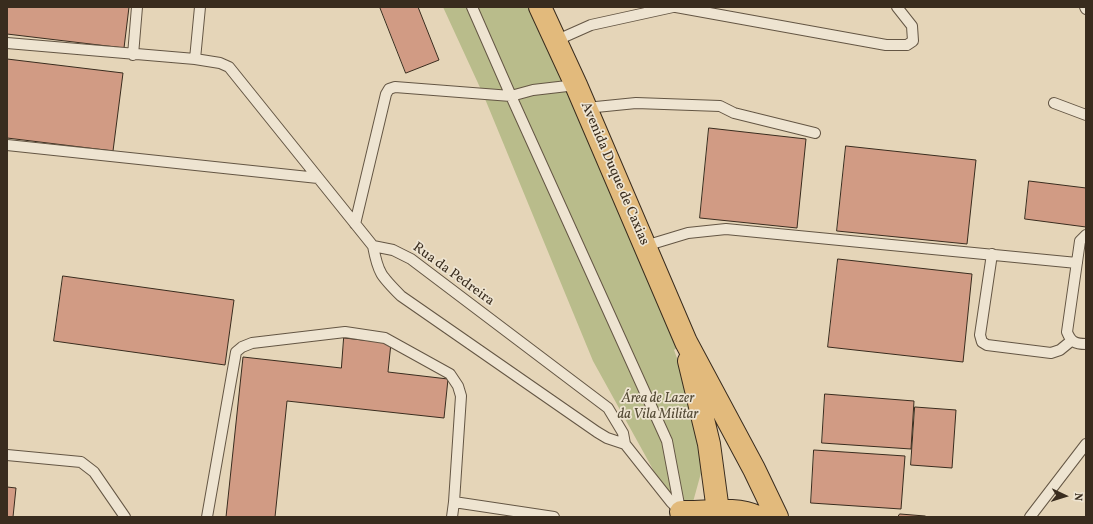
<!DOCTYPE html>
<meta charset="utf-8">
<style>
body{margin:0}
#map{position:relative;width:1093px;height:524px;overflow:hidden;background:#e5d5b8;font-family:Vollkorn,serif}
canvas{display:block}
.frame{position:absolute;inset:0;border:8px solid #392c1e;pointer-events:none}
.north{position:absolute;left:1045px;top:476px;width:40px;height:40px;-webkit-text-stroke:3px #eee4d1;paint-order:stroke;rotate:94deg;font-size:11px;font-weight:700;line-height:16px;text-align:center;color:#392c1e}
.north::after{content:'';display:block;margin:auto;width:14px;height:18px;background:#392c1e;clip-path:polygon(50% 0,100% 100%,50% 72%,0 100%)}
</style>
<div id="map">
<canvas width="1093" height="524"></canvas>
<div class="frame"></div>
<div class="north">N</div>
</div>
<script>
const ctx = document.querySelector('canvas').getContext('2d');
ctx.lineJoin = 'round';
function fillPath(path, color) { ctx.fillStyle = color; ctx.fill(path, 'evenodd'); }
function stroke(path, color, width, dash) { ctx.strokeStyle = color; ctx.lineWidth = width; ctx.lineCap = dash ? 'butt' : 'round'; ctx.setLineDash(dash || []); ctx.stroke(path); }
function drawText(font, color, halo, rows, align = 'center') {
  ctx.font = font + ' Vollkorn,serif'; ctx.lineWidth = 3.5; ctx.setLineDash([]); ctx.textBaseline = 'middle'; ctx.strokeStyle = halo; ctx.fillStyle = color; for (const [text, x, y, turn = 0] of rows) {
    ctx.save(); ctx.translate(x, y); ctx.rotate((+turn || 0) * Math.PI / 180); ctx.textAlign = isNaN(turn) ? turn : align; if (halo) ctx.strokeText(text, 0, 0); ctx.fillText(text, 0, 0); ctx.restore();
  }
}
fillPath(new Path2D(`
 M443 7H540L686 342 674 350 709 444 693 502H671L593 361 483 94Z`), '#b9bc8b');
const building = new Path2D(`
 M7 7H129L124 48 7 34Z
 M380 7H418L439 60 406 73Z
 M7 59 123 73 113 151 7 138Z
 M709 128 806 139 797 228 700 218Z
 M846 146 976 160 967 244 837 231Z
 M1029 181 1086 188V227L1025 219Z
 M838 259 972 274 963 362 828 347Z
 M63 276 234 300 225 365 54 341Z
 M344 338 391 343 388 372 448 379 444 418 287 401 275 517H226L243 357 341 368Z
 M825 394 914 401 911 449 822 443Z
 M915 407 956 410 952 468 911 465Z
 M814 450 905 456 901 509 811 503Z
 M7 487 16 488 13 517H7Z
 M900 514 925 516 927 517H898Z`);
fillPath(building, '#d19b84');
stroke(building, '#392c1e', 1);
const service = new Path2D(`
 M472 7 511 96 667 441 681 515
 M676 7 886 45H907L913 41 912 26 897 7
 M1085 7 1086 9
 M555 41 591 25 673 7
 M7 43 195 59 220 63 229 67 373 246C378 273 381 276 401 296L597 432 607 438 625 444
 M133 55 137 7
 M195 59 200 7
 M1054 103 1086 115
 M586 108 636 103 720 106 734 113 815 133
 M7 145 318 178
 M355 224 386 94 389 89 395 87 511 96 533 90 576 85
 M1086 235 1080 241 1067 332C1071 342 1075 344 1086 344
 M373 246 393 250 411 259 608 408 623 433 625 444 671 502 681 512
 M645 246 688 233 726 229 1077 263
 M992 254 980 335 982 342 987 345 1051 353 1060 350 1071 341
 M7 455 81 462 94 472 125 517
 M207 517 236 352 242 347 252 343 345 332 385 338 450 374 458 386 461 396 454 502
 M452 517 454 502 554 517
 M1030 517 1086 444`);
const primary = new Path2D(`
 M540 7 576 85 686 342 754 469 777 517
 M689 361 709 444 718 511 726 517
 M681 512C706 513 734 506 758 517`);
stroke(service, '#645644', 12);
stroke(primary, '#392c1e', 24);
stroke(service, '#eee4d1', 10);
stroke(primary, '#e2ba7c', 22);
drawText('14px', '#392c1e', '#eee4d1', [
 ["Avenida Duque de Caxias",614,174,67],
 ["Rua da Pedreira",453,275,36]
]);
drawText('italic 14px', '#534934', '#eee4d1', [
 ["Área de Lazer",658,399],
 ["da Vila Militar",658,415]
]);
</script>
